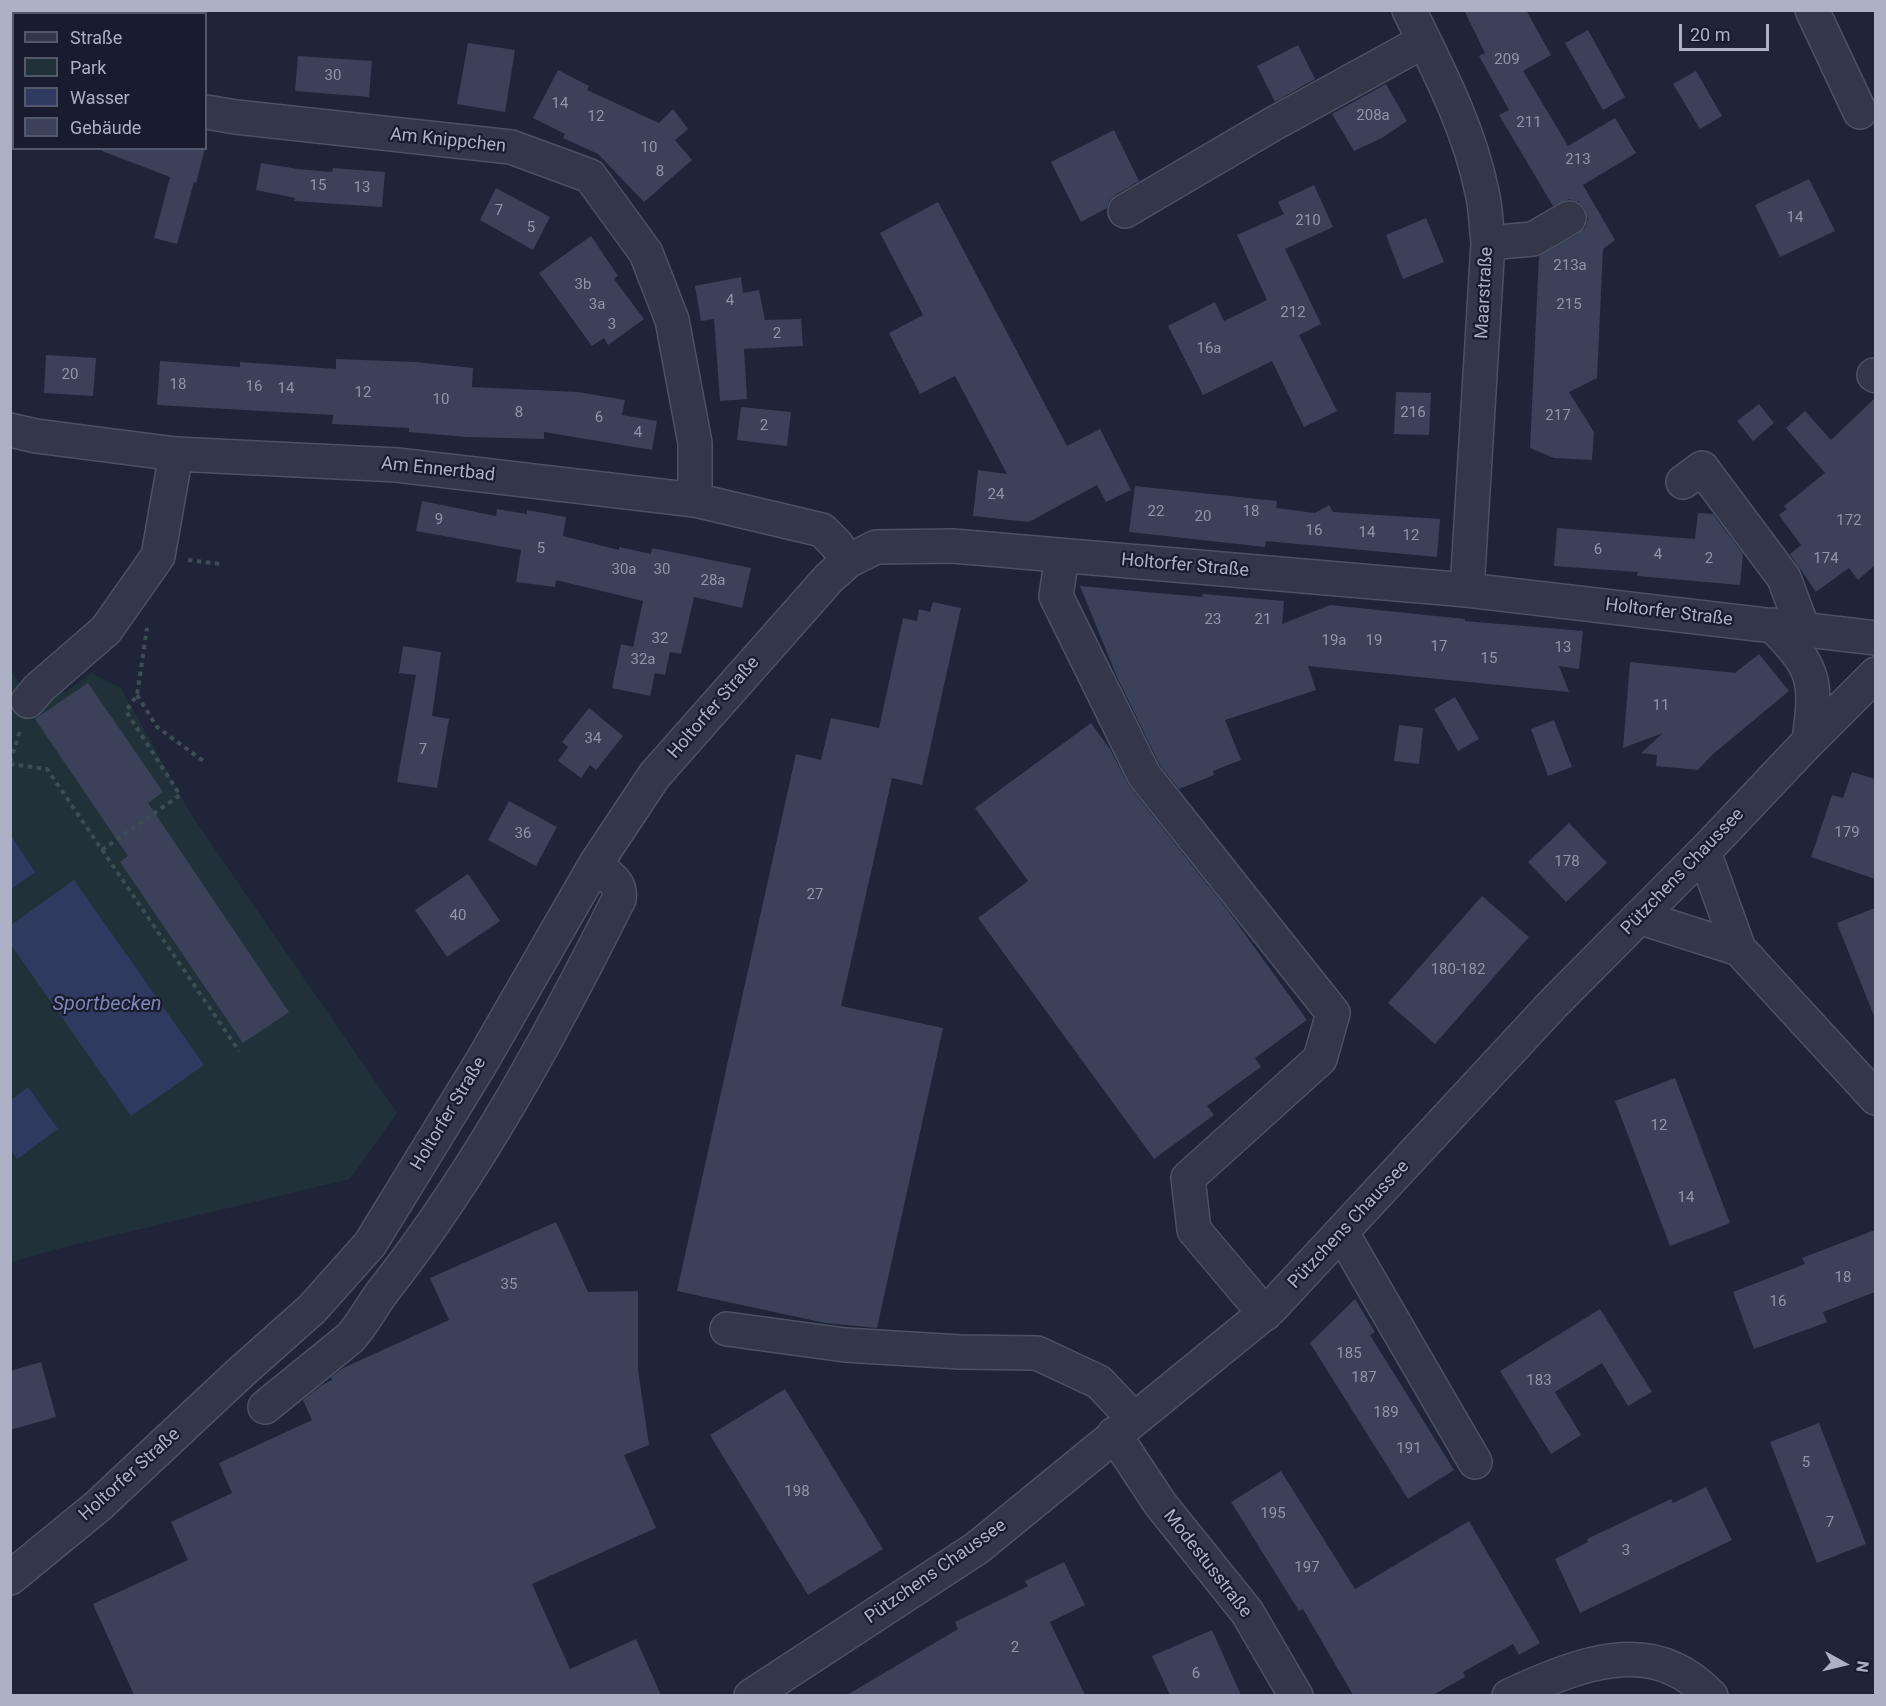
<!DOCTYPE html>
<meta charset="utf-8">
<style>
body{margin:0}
#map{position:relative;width:1886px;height:1706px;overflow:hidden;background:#1f2439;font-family:Roboto,sans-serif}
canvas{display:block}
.frame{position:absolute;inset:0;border:12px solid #adb1c6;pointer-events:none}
.legend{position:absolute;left:12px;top:12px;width:195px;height:138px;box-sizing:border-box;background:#191c2e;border:2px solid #54586b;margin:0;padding:8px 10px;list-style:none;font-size:18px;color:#adb1c6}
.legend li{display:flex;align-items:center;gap:12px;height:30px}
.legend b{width:30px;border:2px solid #54586b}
.north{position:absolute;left:1814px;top:1634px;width:60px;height:60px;-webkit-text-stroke:4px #191c2e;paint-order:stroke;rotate:98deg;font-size:16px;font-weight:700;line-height:24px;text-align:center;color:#adb1c6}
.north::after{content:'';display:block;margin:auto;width:21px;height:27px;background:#adb1c6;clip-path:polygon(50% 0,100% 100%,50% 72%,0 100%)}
.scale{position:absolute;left:1679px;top:24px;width:90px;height:27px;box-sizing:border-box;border:3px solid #adb1c6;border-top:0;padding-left:8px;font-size:18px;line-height:21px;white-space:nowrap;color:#adb1c6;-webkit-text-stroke:4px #191c2e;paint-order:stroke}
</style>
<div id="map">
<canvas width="1886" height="1706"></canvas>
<div class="frame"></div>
<ul class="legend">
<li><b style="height:8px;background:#333749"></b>Straße</li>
<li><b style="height:16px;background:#21313a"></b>Park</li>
<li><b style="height:16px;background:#30395f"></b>Wasser</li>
<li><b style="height:16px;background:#3b4159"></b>Gebäude</li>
</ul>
<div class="north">N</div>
<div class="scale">20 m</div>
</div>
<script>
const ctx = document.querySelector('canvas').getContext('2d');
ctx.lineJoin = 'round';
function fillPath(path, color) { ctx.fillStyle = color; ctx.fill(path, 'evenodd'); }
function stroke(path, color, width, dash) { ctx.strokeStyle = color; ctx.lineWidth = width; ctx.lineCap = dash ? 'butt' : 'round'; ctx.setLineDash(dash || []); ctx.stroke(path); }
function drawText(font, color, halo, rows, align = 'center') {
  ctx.font = font + ' Roboto,sans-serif'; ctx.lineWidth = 4.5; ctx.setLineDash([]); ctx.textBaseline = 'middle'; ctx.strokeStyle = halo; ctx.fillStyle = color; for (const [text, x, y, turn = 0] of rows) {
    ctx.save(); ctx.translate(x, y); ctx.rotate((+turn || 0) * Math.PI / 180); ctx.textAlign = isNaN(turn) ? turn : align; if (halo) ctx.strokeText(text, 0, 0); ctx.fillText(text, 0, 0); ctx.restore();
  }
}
fillPath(new Path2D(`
 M10 669 20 685 66 692 91 673 121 688 192 816 397 1113 350 1179 61 1248 11 1262Z`), '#21313a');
fillPath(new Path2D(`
 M10 834 35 872 11 889H10Z
 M74 880 204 1065 131 1116 11 945V925Z
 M28 1087 58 1129 17 1159 11 1150V1100Z`), '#30395f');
fillPath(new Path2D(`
 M1464 10H1526L1551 55 1523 71 1568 146 1615 118 1636 153 1583 185 1615 240 1603 249 1597 378 1569 392 1594 432 1592 460 1554 458 1530 448 1539 256 1578 234 1585 228 1588 219 1585 209 1579 202 1569 199 1553 206 1499 115 1509 110 1479 56 1485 53Z
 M1588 30 1625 97 1603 110 1565 43Z
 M468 43 515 50 505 112 457 104Z
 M1298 45 1315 79 1275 102 1257 66Z
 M298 56 372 61 369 97 295 91Z
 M558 70 589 86 587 90 659 123 673 109 688 129 675 140 692 160 644 202 598 154 563 138 565 134 533 118Z
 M1696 71 1722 116 1700 129 1673 84Z
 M1386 84 1407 121 1382 138 1354 151 1332 114Z
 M1114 130 1139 181 1115 195 1109 201 1107 208 1081 222 1051 162Z
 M102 148H205L196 183 194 182 177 244 154 238 170 177 102 151Z
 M261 163 298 169 332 172 333 168 385 172 382 207 294 201 295 198 256 190Z
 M1809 179 1835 231 1780 257 1755 205Z
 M1314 185 1333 227 1285 249 1321 324 1299 335 1337 411 1304 427 1272 361 1203 395 1168 326 1215 302 1224 321 1267 300 1237 235 1284 214 1278 202Z
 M496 188 550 217 533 250 480 220Z
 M938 202 1067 446 1100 429 1131 490 1106 502 1097 485 1029 522 973 516 978 470 1007 474 955 376 920 394 889 333 923 315 880 233Z
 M1426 218 1444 262 1403 279 1386 235Z
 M591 236 618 276 614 279 644 319 608 345 604 338 592 346 539 273Z
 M741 277 743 293 759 290 765 320 801 319 803 346 744 349 747 399 720 401 714 319 701 321 695 286Z
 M46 355 96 358 93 396 44 393Z
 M336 359 415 362 473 368 472 387 578 392 625 400 622 415 657 421 652 450 544 432V439L467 437 409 432V428L332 424 333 415 157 405 160 361 240 367V362L336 369Z
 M1396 392 1431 393 1429 435 1394 434Z
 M1875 398V565L1858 580 1849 568 1816 592 1790 554 1801 545 1779 515 1787 509 1784 506 1825 473 1786 428 1805 411 1831 440Z
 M1759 404 1774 423 1753 441 1737 421Z
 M741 407 791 412 787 446 737 440Z
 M1135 486 1277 501 1276 508 1315 513 1329 505 1333 512 1440 519 1437 557 1266 541 1265 547 1129 532Z
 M422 501 496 516 497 509 527 514V510L566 517 563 536 619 550V547L651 554 652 548 751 568 742 608 694 597 681 654 670 652 665 675 655 673 650 696 612 688 621 644 633 647 643 601 556 580 555 587 516 582 521 550 416 531Z
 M1698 513 1713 514 1743 554 1740 585 1637 576 1638 572 1554 566 1557 528 1695 539Z
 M1080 586 1202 597 1203 594 1284 601 1282 624 1330 605 1465 619V621L1583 631 1579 669 1559 666 1569 692 1308 666 1316 690 1225 720 1241 760 1213 771 1214 775 1179 789 1160 765 1117 677Z
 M933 602 961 608 922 785 892 778 841 1006 943 1028 877 1328 825 1323 677 1291 796 754 821 760 831 718 879 728 903 618 917 621 919 609 930 612Z
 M403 646 441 652 432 716 449 719 437 788 397 782 416 675 399 673Z
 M1759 654 1789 691 1712 755 1698 770 1656 766 1657 755 1641 753 1663 733 1623 748 1630 662 1735 673Z
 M88 683 163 792 148 803 289 1012 243 1043 120 862 128 856 35 719Z
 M1455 697 1479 739 1458 751 1434 709Z
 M589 708 623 736 596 770 590 765 581 778 558 761 568 747 562 742Z
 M1554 720 1572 767 1548 776 1531 729Z
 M1091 723 1110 749 1129 786 1229 912 1307 1020 1255 1058 1261 1067 1207 1106 1214 1115 1154 1159 978 918 1028 881 975 808Z
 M1399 725 1423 728 1419 764 1394 761Z
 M1852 772 1875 779V879L1811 857 1832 795 1843 798Z
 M509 801 557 827 536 866 488 840Z
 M1569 823 1607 863 1566 902 1528 862Z
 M468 874 500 921 447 957 415 910Z
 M1482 896 1529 937 1435 1044 1388 1003Z
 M1875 908V1016H1874L1837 923Z
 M1675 1078 1730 1223 1670 1246 1615 1101Z
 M556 1222 588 1292 638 1291V1370L649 1445 624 1455 656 1528 532 1584 570 1669 636 1639 661 1695H134L93 1604 188 1560 171 1522 232 1493 219 1463 312 1420 303 1400 322 1385 332 1380 331 1377 343 1368 449 1320 430 1278Z
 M1875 1230V1292L1823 1312 1827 1322 1754 1349 1733 1292 1805 1264 1802 1258Z
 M1355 1299 1375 1332 1370 1335 1454 1470 1408 1499 1310 1343Z
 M1600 1309 1652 1392 1628 1406 1602 1363 1555 1392 1581 1435 1551 1454 1500 1371Z
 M41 1362 56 1417 10 1430V1371Z
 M785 1389 883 1549 808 1595 710 1435Z
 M1819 1423 1866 1544 1817 1563 1770 1442Z
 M1281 1471 1355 1589 1469 1521 1540 1643 1519 1655 1513 1644 1463 1672 1465 1677 1433 1695H1353L1303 1609 1299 1611 1231 1502Z
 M1706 1487 1732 1540 1580 1613 1555 1559 1588 1542 1587 1539 1671 1499 1673 1503Z
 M1064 1562 1085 1605 1050 1622 1085 1695H847L958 1629 955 1622 1028 1586 1025 1581Z
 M1212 1630 1241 1695H1170L1152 1656Z`), '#3b4159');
const minor = new Path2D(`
 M1409 10C1438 69 1469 128 1482 192 1486 208 1486 226 1488 243L1467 590
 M1812 10 1860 112
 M10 26 14 28
 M206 112 236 117 511 147 590 176 646 253 672 320 695 443V500
 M1125 211 1273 124 1424 41
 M1488 243 1533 239 1569 218
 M1874 375 1876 376
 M10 430 36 436 176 454 397 465 695 500 822 530 836 544 848 561
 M1683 482 1702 468 1784 578 1803 629
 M1062 556 1056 596 1144 775 1333 1013 1320 1059 1188 1178 1194 1230 1265 1314
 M1772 625C1816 669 1817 680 1809 741
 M28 701 39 688 106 630 158 556 176 454
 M1704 852 1739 949 1876 1098
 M1639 917 1739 949
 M1342 1233 1475 1462
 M727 1329 845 1345 960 1352 1037 1353 1099 1382 1134 1419
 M265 1407 350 1338C364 1323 372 1305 384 1290 478 1170 551 1035 619 899 622 882 607 875 595 865
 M1114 1434 1161 1505 1247 1612 1296 1696
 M10 1578 98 1506 240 1373 312 1309 370 1244 481 1063 595 865 654 776 829 578 848 561 876 547 953 546 1467 590 1876 638
 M751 1696 977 1548 1271 1308 1554 1003 1704 852 1809 741 1876 674
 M1509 1696C1556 1674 1623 1644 1674 1669 1688 1675 1700 1685 1711 1696`);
stroke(minor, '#4d5164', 36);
stroke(new Path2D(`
 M188 560 220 564
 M137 695 157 727 206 763
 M10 762 20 731
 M10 764 47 769 239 1051
 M102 850 180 795 126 711 137 695 147 628`), '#3c4d54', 4, [4.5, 4.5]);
stroke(minor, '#333749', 33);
drawText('15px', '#9095ab', null, [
 ["209",1507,60],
 ["30",333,76],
 ["14",560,104],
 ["208a",1373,116],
 ["12",596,117],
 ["211",1529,123],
 ["10",649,148],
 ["213",1578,160],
 ["8",660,172],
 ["15",318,186],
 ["13",362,188],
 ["7",499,211],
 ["14",1795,218],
 ["210",1308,221],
 ["5",531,228],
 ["213a",1570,266],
 ["3b",583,285],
 ["4",730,301],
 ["3a",597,305],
 ["215",1569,305],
 ["212",1293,313],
 ["3",612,325],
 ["2",777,334],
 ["16a",1209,349],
 ["20",70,375],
 ["18",178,385],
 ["16",254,387],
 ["14",286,389],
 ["12",363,393],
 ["10",441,400],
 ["8",519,413],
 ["216",1413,413],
 ["217",1558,416],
 ["6",599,418],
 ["2",764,426],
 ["4",638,433],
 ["24",996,495],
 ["22",1156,512],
 ["18",1251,512],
 ["20",1203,517],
 ["9",439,520],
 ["172",1849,521],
 ["16",1314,531],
 ["14",1367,533],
 ["12",1411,536],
 ["5",541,549],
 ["6",1598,550],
 ["4",1658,555],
 ["2",1709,559],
 ["174",1826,559],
 ["30a",624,570],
 ["30",662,570],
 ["28a",713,581],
 ["23",1213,620],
 ["21",1263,620],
 ["32",660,639],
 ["19a",1334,641],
 ["19",1374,641],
 ["17",1439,647],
 ["13",1563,648],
 ["15",1489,659],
 ["32a",643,660],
 ["11",1661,706],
 ["34",593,739],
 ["7",423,750],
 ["179",1847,833],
 ["36",523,834],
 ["178",1567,862],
 ["27",815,895],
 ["40",458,916],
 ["180-182",1458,970],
 ["12",1659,1126],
 ["14",1686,1198],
 ["18",1843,1278],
 ["35",509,1285],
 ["16",1778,1302],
 ["185",1349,1354],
 ["187",1364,1378],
 ["183",1539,1381],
 ["189",1386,1413],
 ["191",1409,1449],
 ["5",1806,1463],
 ["198",797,1492],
 ["195",1273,1514],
 ["7",1830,1523],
 ["3",1626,1551],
 ["197",1307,1568],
 ["2",1015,1648],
 ["6",1196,1674]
]);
drawText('18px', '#adb1c6', '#191c2e', [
 ["Am Knippchen",448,141,6],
 ["Maarstraße",1485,293,-87],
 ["Am Ennertbad",438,470,6],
 ["Holtorfer Straße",1185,566,5],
 ["Holtorfer Straße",1669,613,7],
 ["Holtorfer Straße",714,708,-49],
 ["Pützchens Chaussee",1683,872,-46],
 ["Holtorfer Straße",449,1114,-59],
 ["Pützchens Chaussee",1349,1225,-47],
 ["Holtorfer Straße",130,1475,-42],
 ["Modestusstraße",1207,1564,52],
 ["Pützchens Chaussee",936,1572,-35]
]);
drawText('italic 20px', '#7b86b4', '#191c2e', [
 ["Sportbecken",107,1005]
]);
</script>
